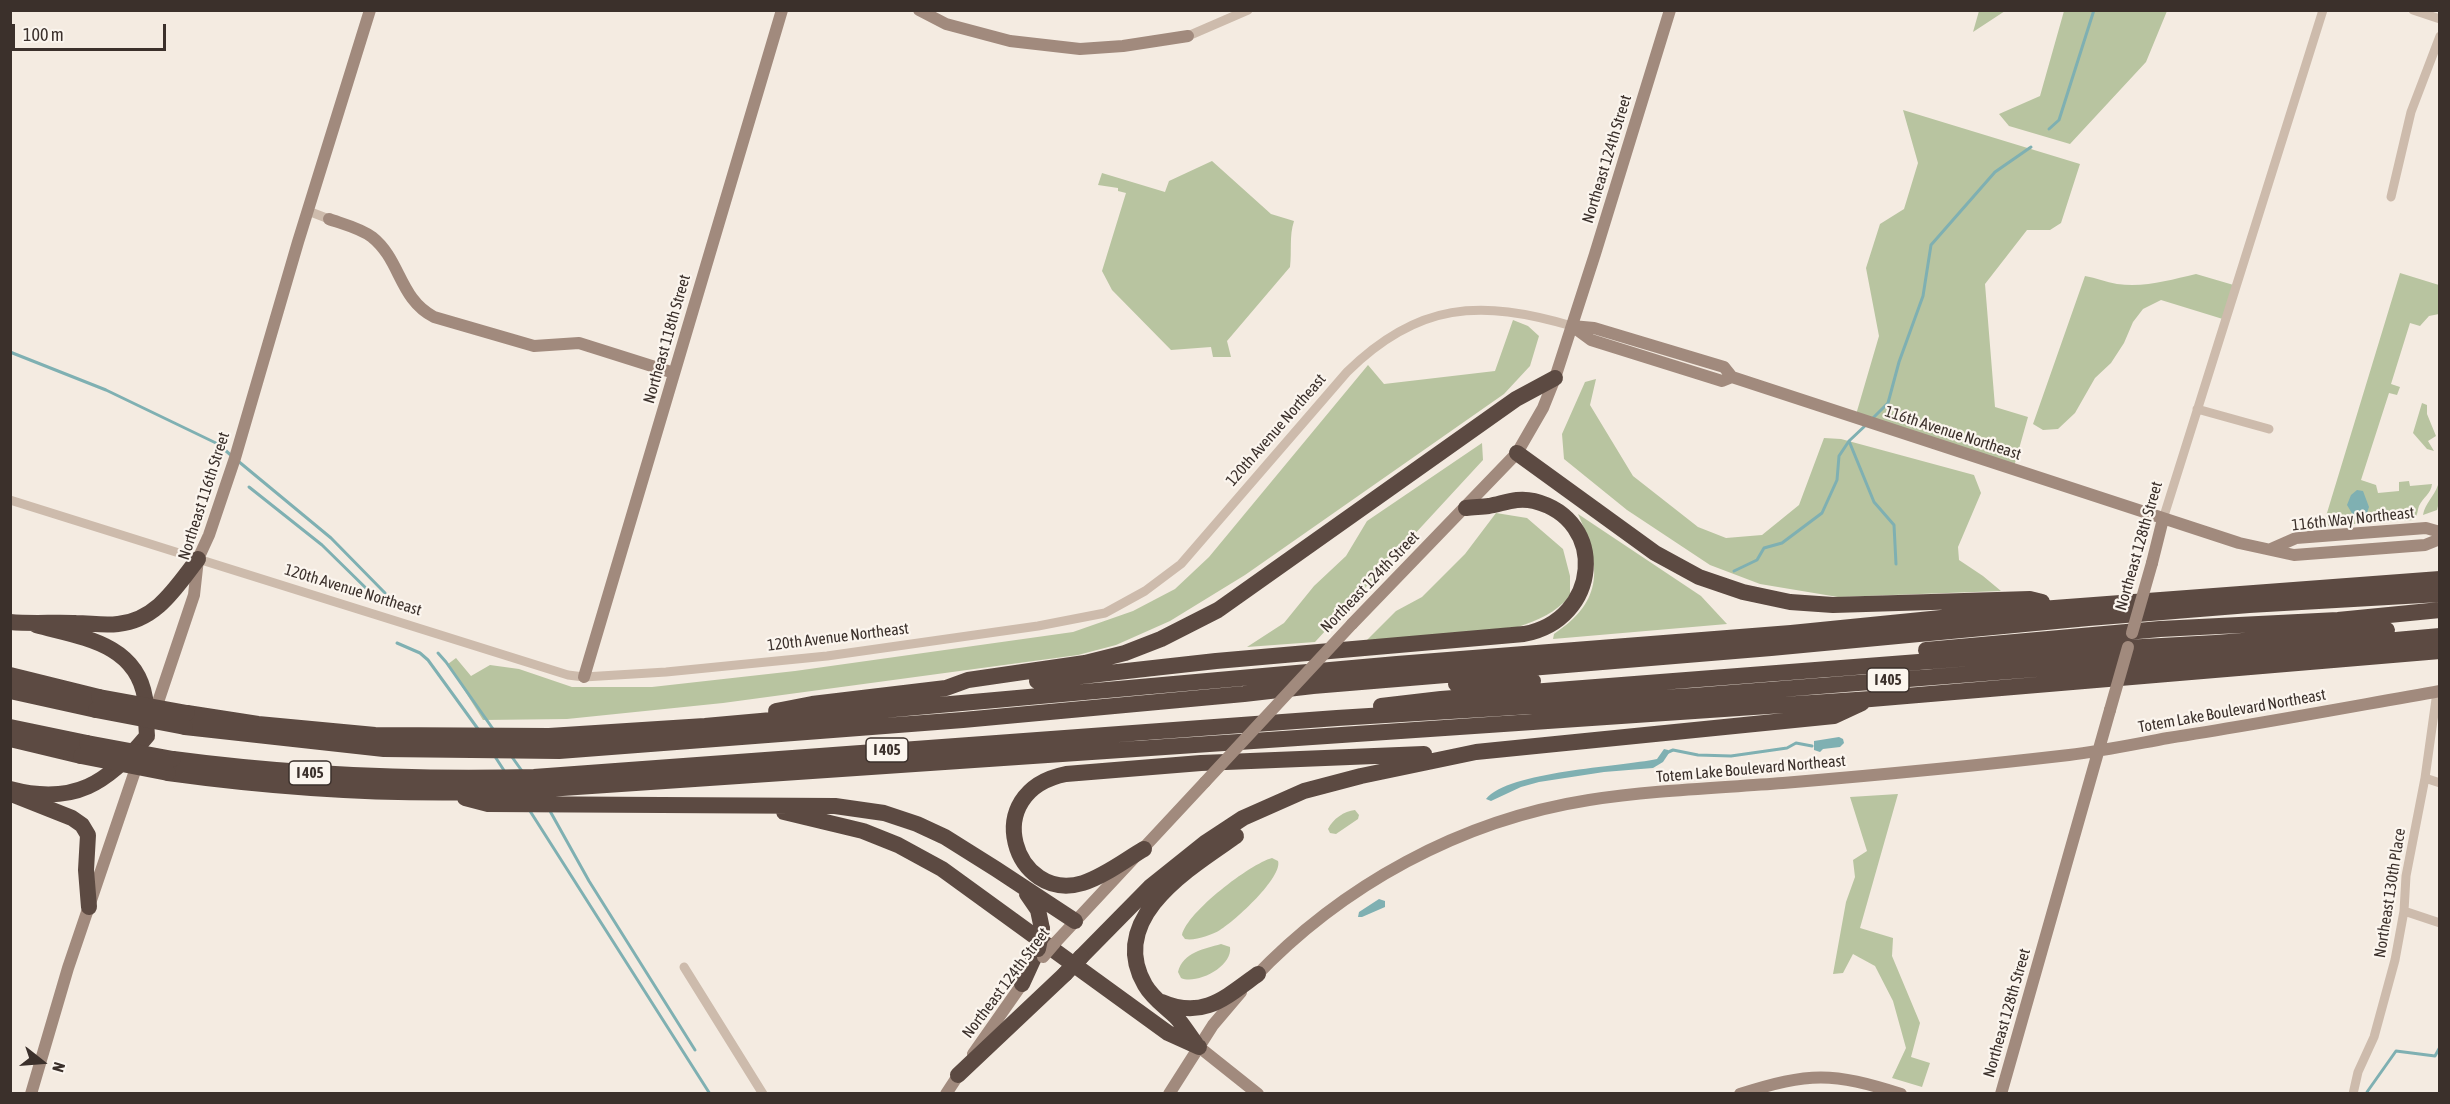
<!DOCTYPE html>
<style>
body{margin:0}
#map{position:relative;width:2450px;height:1104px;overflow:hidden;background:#f4ebe1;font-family:"Asap Condensed",sans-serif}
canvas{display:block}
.frame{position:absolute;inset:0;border:12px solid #3b302b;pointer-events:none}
.north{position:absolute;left:12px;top:1032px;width:60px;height:60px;-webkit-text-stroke:4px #fbf5ee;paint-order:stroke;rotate:107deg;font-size:16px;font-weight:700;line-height:24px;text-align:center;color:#3b302b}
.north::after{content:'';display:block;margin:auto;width:21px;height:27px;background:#3b302b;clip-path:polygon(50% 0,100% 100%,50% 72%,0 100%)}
.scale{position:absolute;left:12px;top:24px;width:154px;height:27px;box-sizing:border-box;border:3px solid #3b302b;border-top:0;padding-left:8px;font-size:18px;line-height:21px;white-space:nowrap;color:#3b302b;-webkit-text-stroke:4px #fbf5ee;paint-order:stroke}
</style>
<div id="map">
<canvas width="2450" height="1104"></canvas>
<div class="frame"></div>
<div class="north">N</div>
<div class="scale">100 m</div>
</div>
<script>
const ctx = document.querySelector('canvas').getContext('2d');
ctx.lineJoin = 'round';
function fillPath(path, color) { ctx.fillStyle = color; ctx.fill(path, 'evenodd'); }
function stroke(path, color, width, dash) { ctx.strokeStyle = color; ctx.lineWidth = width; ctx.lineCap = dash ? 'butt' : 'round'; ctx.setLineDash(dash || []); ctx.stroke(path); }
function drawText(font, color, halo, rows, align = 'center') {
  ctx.font = font + ' "Asap Condensed",sans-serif'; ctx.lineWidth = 4.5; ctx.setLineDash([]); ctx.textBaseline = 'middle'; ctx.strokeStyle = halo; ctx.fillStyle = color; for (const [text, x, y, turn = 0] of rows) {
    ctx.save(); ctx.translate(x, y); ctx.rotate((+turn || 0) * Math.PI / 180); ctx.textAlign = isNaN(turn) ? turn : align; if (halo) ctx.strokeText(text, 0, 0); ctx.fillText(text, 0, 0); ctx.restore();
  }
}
fillPath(new Path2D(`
 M1979 11V10L2005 11 1973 32Z
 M2064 11H2167L2146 62 2070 144 2009 126 1999 114 2040 96Z
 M1903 110 2080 164 2061 223 2050 230H2027L1985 284 1995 407 2028 417 2013 470 1855 418 1879 336 1866 268 1880 224 1904 209 1918 163Z
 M1212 161 1271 214 1294 221C1289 236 1292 251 1290 267L1227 341 1231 357H1213L1211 347 1171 350 1112 290 1102 271 1126 193 1118 191V188L1098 185 1102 173 1165 192 1169 181Z
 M2400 273 2439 285V314L2429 316 2420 326 2410 323 2391 384 2400 387 2397 395 2389 393 2361 480 2376 485 2378 493 2399 491V482L2409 481 2410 486 2432 484C2431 494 2423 497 2419 506 2417 512 2418 515 2413 520L2323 526Z
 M2196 274 2237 286 2226 320 2161 300 2143 309 2133 322 2124 343 2111 363 2095 378 2075 413 2058 429 2043 430 2033 424 2085 276C2096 278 2106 282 2117 284 2145 288 2169 280 2196 274Z
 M1513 320 1528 326 1539 336 1530 366 1504 394 1245 575 1170 621 1116 645 1078 655 723 703 567 719 483 720 448 664 456 658 471 676 490 665 519 669 572 687H652L795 671 1073 632 1133 611 1175 589 1209 557 1368 365 1384 384 1495 371Z
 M1596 379 1590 405 1633 476 1698 527 1726 538 1762 535 1799 505 1824 438 1841 439 1974 475 1981 493 1958 547 1959 560 1983 576 2001 591 1838 597 1760 584 1710 565 1627 510 1564 459 1562 434 1585 382Z
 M2422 403 2427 405V414L2436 436 2428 441 2434 451 2427 449 2413 433Z
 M1482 443 1483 460 1315 642 1247 647 1284 623 1314 586 1346 556 1367 521Z
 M2438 485 2439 502 2437 510 2423 515C2425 503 2434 497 2438 485Z
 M1496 513 1527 518 1563 549 1570 576V596C1555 613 1539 620 1518 627L1366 641 1396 611 1422 597 1465 554Z
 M1578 514 1701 596 1727 624 1553 639 1554 634C1605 600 1601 566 1578 514Z
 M1898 794 1860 928 1893 938 1892 956 1920 1023 1911 1057 1930 1063 1922 1087 1892 1078 1906 1048 1893 1001 1875 966 1853 954 1843 973 1833 974 1846 902 1855 877 1853 860 1867 851 1850 797Z
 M1355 810 1359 815 1358 819 1336 834 1330 833 1328 829C1333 819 1344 811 1355 810Z
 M1272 858 1278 861C1283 877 1235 921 1220 930 1212 935 1195 941 1185 939L1182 935C1187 912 1250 864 1272 858Z
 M1221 944 1230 947C1233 967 1196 985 1181 978L1178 972C1183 952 1204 949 1221 944Z`), '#b8c4a0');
fillPath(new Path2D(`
 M2357 490 2363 491 2369 507 2367 513 2353 515 2347 505 2351 495Z
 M1839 737 1843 739 1844 743 1840 747 1823 749 1820 752 1814 750V741Z
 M1664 749 1668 750 1669 753 1663 762 1653 768 1604 772 1539 782 1521 787 1491 801 1486 799C1509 771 1619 767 1657 759Z
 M1379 899 1385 901V907L1362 917H1358L1359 912Z`), '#7fb0b2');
stroke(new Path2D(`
 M2049 129 2059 120 2094 10
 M10 352 106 390 218 444 233 457
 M1872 419 1888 403 1899 362 1923 296 1931 245 1995 172 2031 147
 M1849 441 1874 502 1894 525 1896 564
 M238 461 331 538 385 593
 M249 487 322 545 374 596
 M1734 571 1757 560 1764 548 1782 543 1822 513 1837 480 1839 456 1849 441 1867 424
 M397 643 420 653 428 660 478 729
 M438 653 446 662 493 729
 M1666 753 1673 750 1698 755 1731 756 1787 748 1796 743 1812 746
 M494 755 505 772
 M512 757 522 771
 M530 811 710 1094
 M550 811 589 881 695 1050
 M2367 1092 2396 1051 2435 1056 2440 1047`), '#7fb0b2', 3);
stroke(new Path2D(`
 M2413 10 2440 19
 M1188 36 1248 10
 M2391 197 2411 112 2440 36
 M308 211 329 219
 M2197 409 2269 429
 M10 500 568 675 584 677 666 672 827 656 1038 626 1105 613 1145 591 1181 564 1347 372C1418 302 1480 299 1572 326
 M2163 519 2323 10
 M2425 778 2440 783
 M2404 911 2440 923
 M684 967 763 1094
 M2353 1094 2358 1072 2374 1037 2395 960 2404 911 2406 876 2425 778 2437 692`), '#cdbbac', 9);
stroke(new Path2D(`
 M919 10 946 24 1010 41 1080 49 1123 46 1188 36
 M329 219C343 224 360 228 372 237 401 260 399 299 434 317L534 346 579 343 674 373
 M1572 326 1594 328 1724 367 1732 377 2239 543 2294 555 2425 545 2440 539
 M1572 326 1591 340 1722 381 1732 377
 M2271 549 2296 538 2426 528 2440 532
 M2152 563 2163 519
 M1352 624 1517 453 1543 408 1555 378 1595 254 1670 10
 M584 677 782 10
 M154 714 194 595 198 559 209 535 235 458 298 242 370 10
 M1055 943 1205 782
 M1253 979C1342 885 1461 820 1589 800 1653 790 1719 788 1783 783 1878 775 1974 766 2069 755 2102 751 2135 744 2168 738 2259 724 2349 707 2440 691
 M1199 1047 1258 1094
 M973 1054 1027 977
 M31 1094 68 968 138 762
 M946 1094 963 1068
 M1169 1094 1213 1025 1241 992
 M1740 1094C1810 1072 1832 1072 1901 1094
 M2001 1094 2110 710`), '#a18a7d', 12);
stroke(new Path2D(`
 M1517 453 1655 553 1699 577 1743 592 1790 602 1833 605 2030 599 2042 602
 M10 622C33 624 54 622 76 623 90 623 103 626 118 624 157 620 176 587 198 559
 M1926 650 2160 629 2338 620 2440 610
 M10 675 99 697
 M1037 681 1216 661 1524 634C1600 620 1609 520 1534 501 1517 497 1505 503 1489 506 1481 507 1473 507 1466 508
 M1456 684 1533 681
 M10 691 96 710
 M1381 706 1441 699 2035 653 2216 643 2387 630
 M776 711 812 704 946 688 968 680 1085 663 1125 653 1161 639 1218 610 1516 399 1555 378
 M187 713 258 724 375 735 549 736 705 726 1397 664 1791 633 2001 612 2440 579
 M10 727 87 743
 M185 727 384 749 559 751 963 720 1244 694 1313 686 1771 648 2088 618 2249 605 2440 594
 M10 739 81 756
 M173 759C293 775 413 780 534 777L1337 718 1693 696 2086 665 2164 661 2440 636
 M168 773C284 789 401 796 518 791L1871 699 2440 651
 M10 789C74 806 108 783 147 736 146 723 146 710 145 698 136 642 79 637 36 625
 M14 795 72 818 82 825 88 835 86 870 89 907
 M465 798 488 804 835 806 884 813 917 824 945 837 996 869 1075 921
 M784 812 863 831 898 845 942 869 1168 1033 1199 1047
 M1144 849C1125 860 1105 876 1083 883 1015 904 977 792 1066 774L1201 763 1424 754
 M1027 894 1038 910 1042 929
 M1081 957 1150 887 1205 843 1243 818 1304 791 1361 776 1476 752 1834 716 1862 703
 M1022 984 1038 949
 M1162 1002C1203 1020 1226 997 1258 974
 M1196 1044C1190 1036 1184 1026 1177 1018 1166 1007 1153 999 1145 985 1106 918 1190 868 1236 836
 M958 1075 1065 974`), '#5c4a42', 16);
stroke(new Path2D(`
 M2132 633 2152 563
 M2110 710 2128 647
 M1205 782 1352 624
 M1043 957 1055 943`), '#a18a7d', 12);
stroke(new Path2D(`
 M99 697 187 713
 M96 710 185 727
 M87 743 173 759
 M81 756 168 773
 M1038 949 1042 929
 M1065 974 1081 957`), '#5c4a42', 16);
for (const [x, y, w] of [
 [1888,680,42],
 [887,750,42],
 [310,773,42]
]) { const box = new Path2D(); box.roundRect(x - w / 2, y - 12, w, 24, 4.5); ctx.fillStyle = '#fbf5ee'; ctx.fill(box); stroke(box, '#3b302b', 1.5); }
drawText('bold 15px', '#3b302b', null, [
 ["I 405",1888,680],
 ["I 405",887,750],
 ["I 405",310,773]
]);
drawText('16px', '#3b302b', '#fbf5ee', [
 ["Northeast 124th Street",1607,159,-73],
 ["Northeast 118th Street",667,339,-74],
 ["120th Avenue Northeast",1276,430,-49],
 ["116th Avenue Northeast",1953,433,18],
 ["Northeast 116th Street",204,496,-72],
 ["116th Way Northeast",2353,519,-6],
 ["Northeast 128th Street",2139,546,-74],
 ["Northeast 124th Street",1370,582,-46],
 ["120th Avenue Northeast",353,590,17],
 ["120th Avenue Northeast",838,637,-7],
 ["Totem Lake Boulevard Northeast",2232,711,-10],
 ["Totem Lake Boulevard Northeast",1751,769,-5],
 ["Northeast 130th Place",2390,893,-81],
 ["Northeast 124th Street",1006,983,-53],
 ["Northeast 128th Street",2007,1013,-74]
]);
</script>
